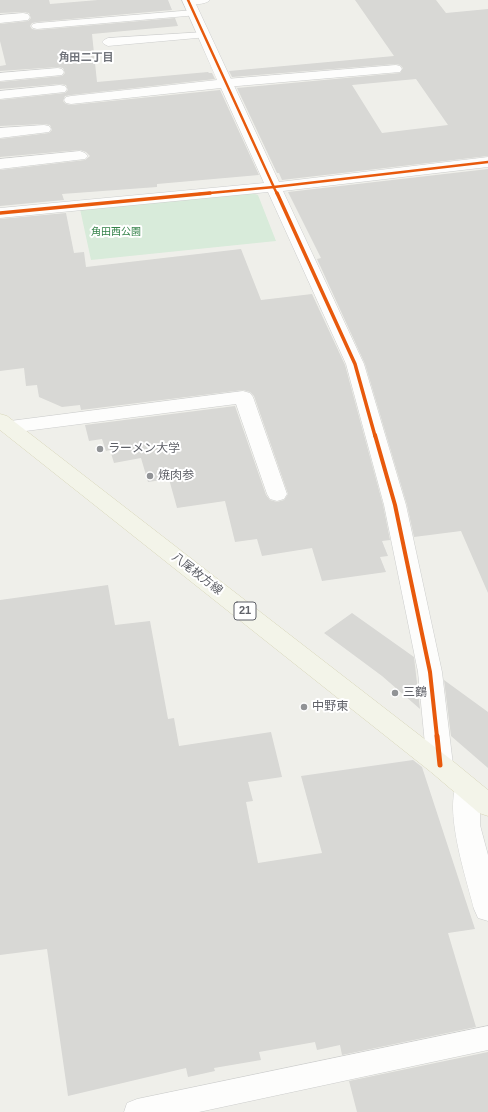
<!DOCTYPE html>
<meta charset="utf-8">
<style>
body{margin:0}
canvas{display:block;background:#efefea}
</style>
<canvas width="488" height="1112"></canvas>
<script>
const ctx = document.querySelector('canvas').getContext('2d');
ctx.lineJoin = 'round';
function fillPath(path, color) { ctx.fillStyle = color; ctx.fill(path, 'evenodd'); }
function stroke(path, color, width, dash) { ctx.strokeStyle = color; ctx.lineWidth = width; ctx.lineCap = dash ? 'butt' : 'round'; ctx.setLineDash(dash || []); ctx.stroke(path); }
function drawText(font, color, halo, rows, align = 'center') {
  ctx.font = font + ' Helvetica,"Noto Sans JP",sans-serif'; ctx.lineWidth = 4; ctx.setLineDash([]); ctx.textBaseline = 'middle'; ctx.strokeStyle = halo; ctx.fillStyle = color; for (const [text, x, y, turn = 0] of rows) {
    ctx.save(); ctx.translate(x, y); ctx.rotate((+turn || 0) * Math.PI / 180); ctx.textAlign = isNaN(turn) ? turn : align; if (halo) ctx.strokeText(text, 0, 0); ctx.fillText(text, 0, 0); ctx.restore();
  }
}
fillPath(new Path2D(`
 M249 192 258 195 276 241 91 260 80 209Z`), '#d8ebda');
fillPath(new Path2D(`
 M0 0H49L50 4 98 0H168L172 10 37 22 32 23 30 26 32 29 37 30 175 18 178 26 92 34 97 82 208 72 209 73H212L215 79 71 95 65 96 63 101 66 104 71 105 220 90 259 175 157 184V187L62 194 64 200 0 206V170L85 160 90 156 86 152 80 150 0 157V139L49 133 52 130 50 125 44 124 0 126V100L65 93 68 90 66 85 60 84 0 89V82L62 76 65 73 63 68 58 67 0 71V66L6 65 0 41V24L28 21 31 18 29 13 23 12 0 13Z
 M355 0H436L446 13 488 9V156L282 180 279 173H277L237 88 400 73 403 68 400 65 396 64 232 77 229 71 394 56ZM416 79 448 125 382 133 352 85Z
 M488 169V593L461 531 414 537 407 505 365 364 317 259 321 258 288 192Z
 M66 213 74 253 84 252 86 267 241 249 261 300 312 294 345 365 383 505 390 540 382 541 388 556 380 557 386 572 322 581 312 548 262 556 257 539 235 542 225 501 177 508 169 479 148 482 141 458 114 463 110 450 106 451 102 439 89 441 85 425 235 406 266 495 270 500 277 502 284 500 288 494 254 396 250 392 243 390 81 410 80 405 62 407 39 397 37 385 26 386 24 368 0 371V219Z
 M108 585 115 625 150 621 168 719 174 718 179 746 271 732 282 777 248 782 253 801 246 802 258 863 322 853 301 776 413 760 422 767 475 929 448 933 476 1027 342 1055 340 1045 317 1050 315 1042 259 1052 261 1060 214 1068 215 1071 188 1077 186 1068 68 1096 47 949 0 955V600Z
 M352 613 414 657 420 709 382 676 324 633Z
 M444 680 488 712V768L451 736Z
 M488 1052V1112H357L349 1081Z`), '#d8d8d5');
const lane = new Path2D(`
 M184 0H210C205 5 192 5 185 3Z
 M194 10 198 11 200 13 198 15 37 29 33 28 31 26 33 24 37 23Z
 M204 32 208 33 210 35 208 37 108 46 104 44 102 42 104 40 108 38Z
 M396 65 400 66 402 69 400 72 226 87 222 86 220 83 222 80 226 79Z
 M58 68 62 69 64 72 62 75 0 81V73Z
 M488 1026V1050L199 1112H124L127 1103 137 1099Z`);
const street = new Path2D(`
 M182 0H194L279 182 488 157V167L283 191 364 364 406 505 442 672 453 765 449 772 440 775 431 772 427 765 418 672 384 505 346 364 268 192 0 218V208L264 183 221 88 71 104 66 103 64 100 66 97 71 96 217 80Z
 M23 13 28 14 30 17 28 20 0 23V15Z
 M60 85 65 86 67 89 65 92 0 99V91Z
 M44 125 49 126 51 129 49 132 0 138V128Z
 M80 151 85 153 88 156 85 159 0 169V159Z
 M243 391 250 393 253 397 287 494 284 499 277 501 270 499 267 494 236 404 10 433 3 431 0 427 3 423 10 421Z
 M467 777 476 781 480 788V825L488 855V921L478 918 474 909C466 877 443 809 458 781Z`);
const primary = new Path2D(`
 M0 414 7 416 449 758 488 790V816L479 813 431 772 0 430Z`);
stroke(lane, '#cccdcc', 1);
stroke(street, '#cccdcc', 1);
stroke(primary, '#d7d5b8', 1);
fillPath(lane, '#fdfdfc');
fillPath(street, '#fdfdfc');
fillPath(primary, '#f3f4e9');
stroke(new Path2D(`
 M188 0 277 194
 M199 194 274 187 488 162`), '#e8590c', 2.5);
stroke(new Path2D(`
 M277 193 355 364 375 436
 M0 213 210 193`), '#e8590c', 3.5);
stroke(new Path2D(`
 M375 435 395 505 430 672 437 737`), '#e8590c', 4);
stroke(new Path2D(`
 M437 736 440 765`), '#e8590c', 5);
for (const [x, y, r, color] of [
 [100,449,4,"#919396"],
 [150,476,4,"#919396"],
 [395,693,4,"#919396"],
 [304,707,4,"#919396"]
]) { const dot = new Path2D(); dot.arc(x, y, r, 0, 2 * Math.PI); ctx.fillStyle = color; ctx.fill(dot); stroke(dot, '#fff', 1.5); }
drawText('10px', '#348249', '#fff', [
 ["角田西公園",116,232]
]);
drawText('bold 11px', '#70737a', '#fff', [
 ["角田二丁目",86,58]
]);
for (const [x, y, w] of [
 [245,611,22]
]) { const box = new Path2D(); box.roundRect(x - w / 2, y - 9, w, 18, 3); ctx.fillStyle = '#fff'; ctx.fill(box); stroke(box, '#5f6168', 1); }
drawText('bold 11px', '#5f6168', null, [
 ["21",245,611]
]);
drawText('12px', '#5f6168', '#fff', [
 ["ラーメン大学",108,449],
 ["焼肉参",158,476],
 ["三鶴",403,693],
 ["中野東",312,707]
], 'left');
drawText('12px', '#5f6168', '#fff', [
 ["八尾枚方線",197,574,38]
]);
</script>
